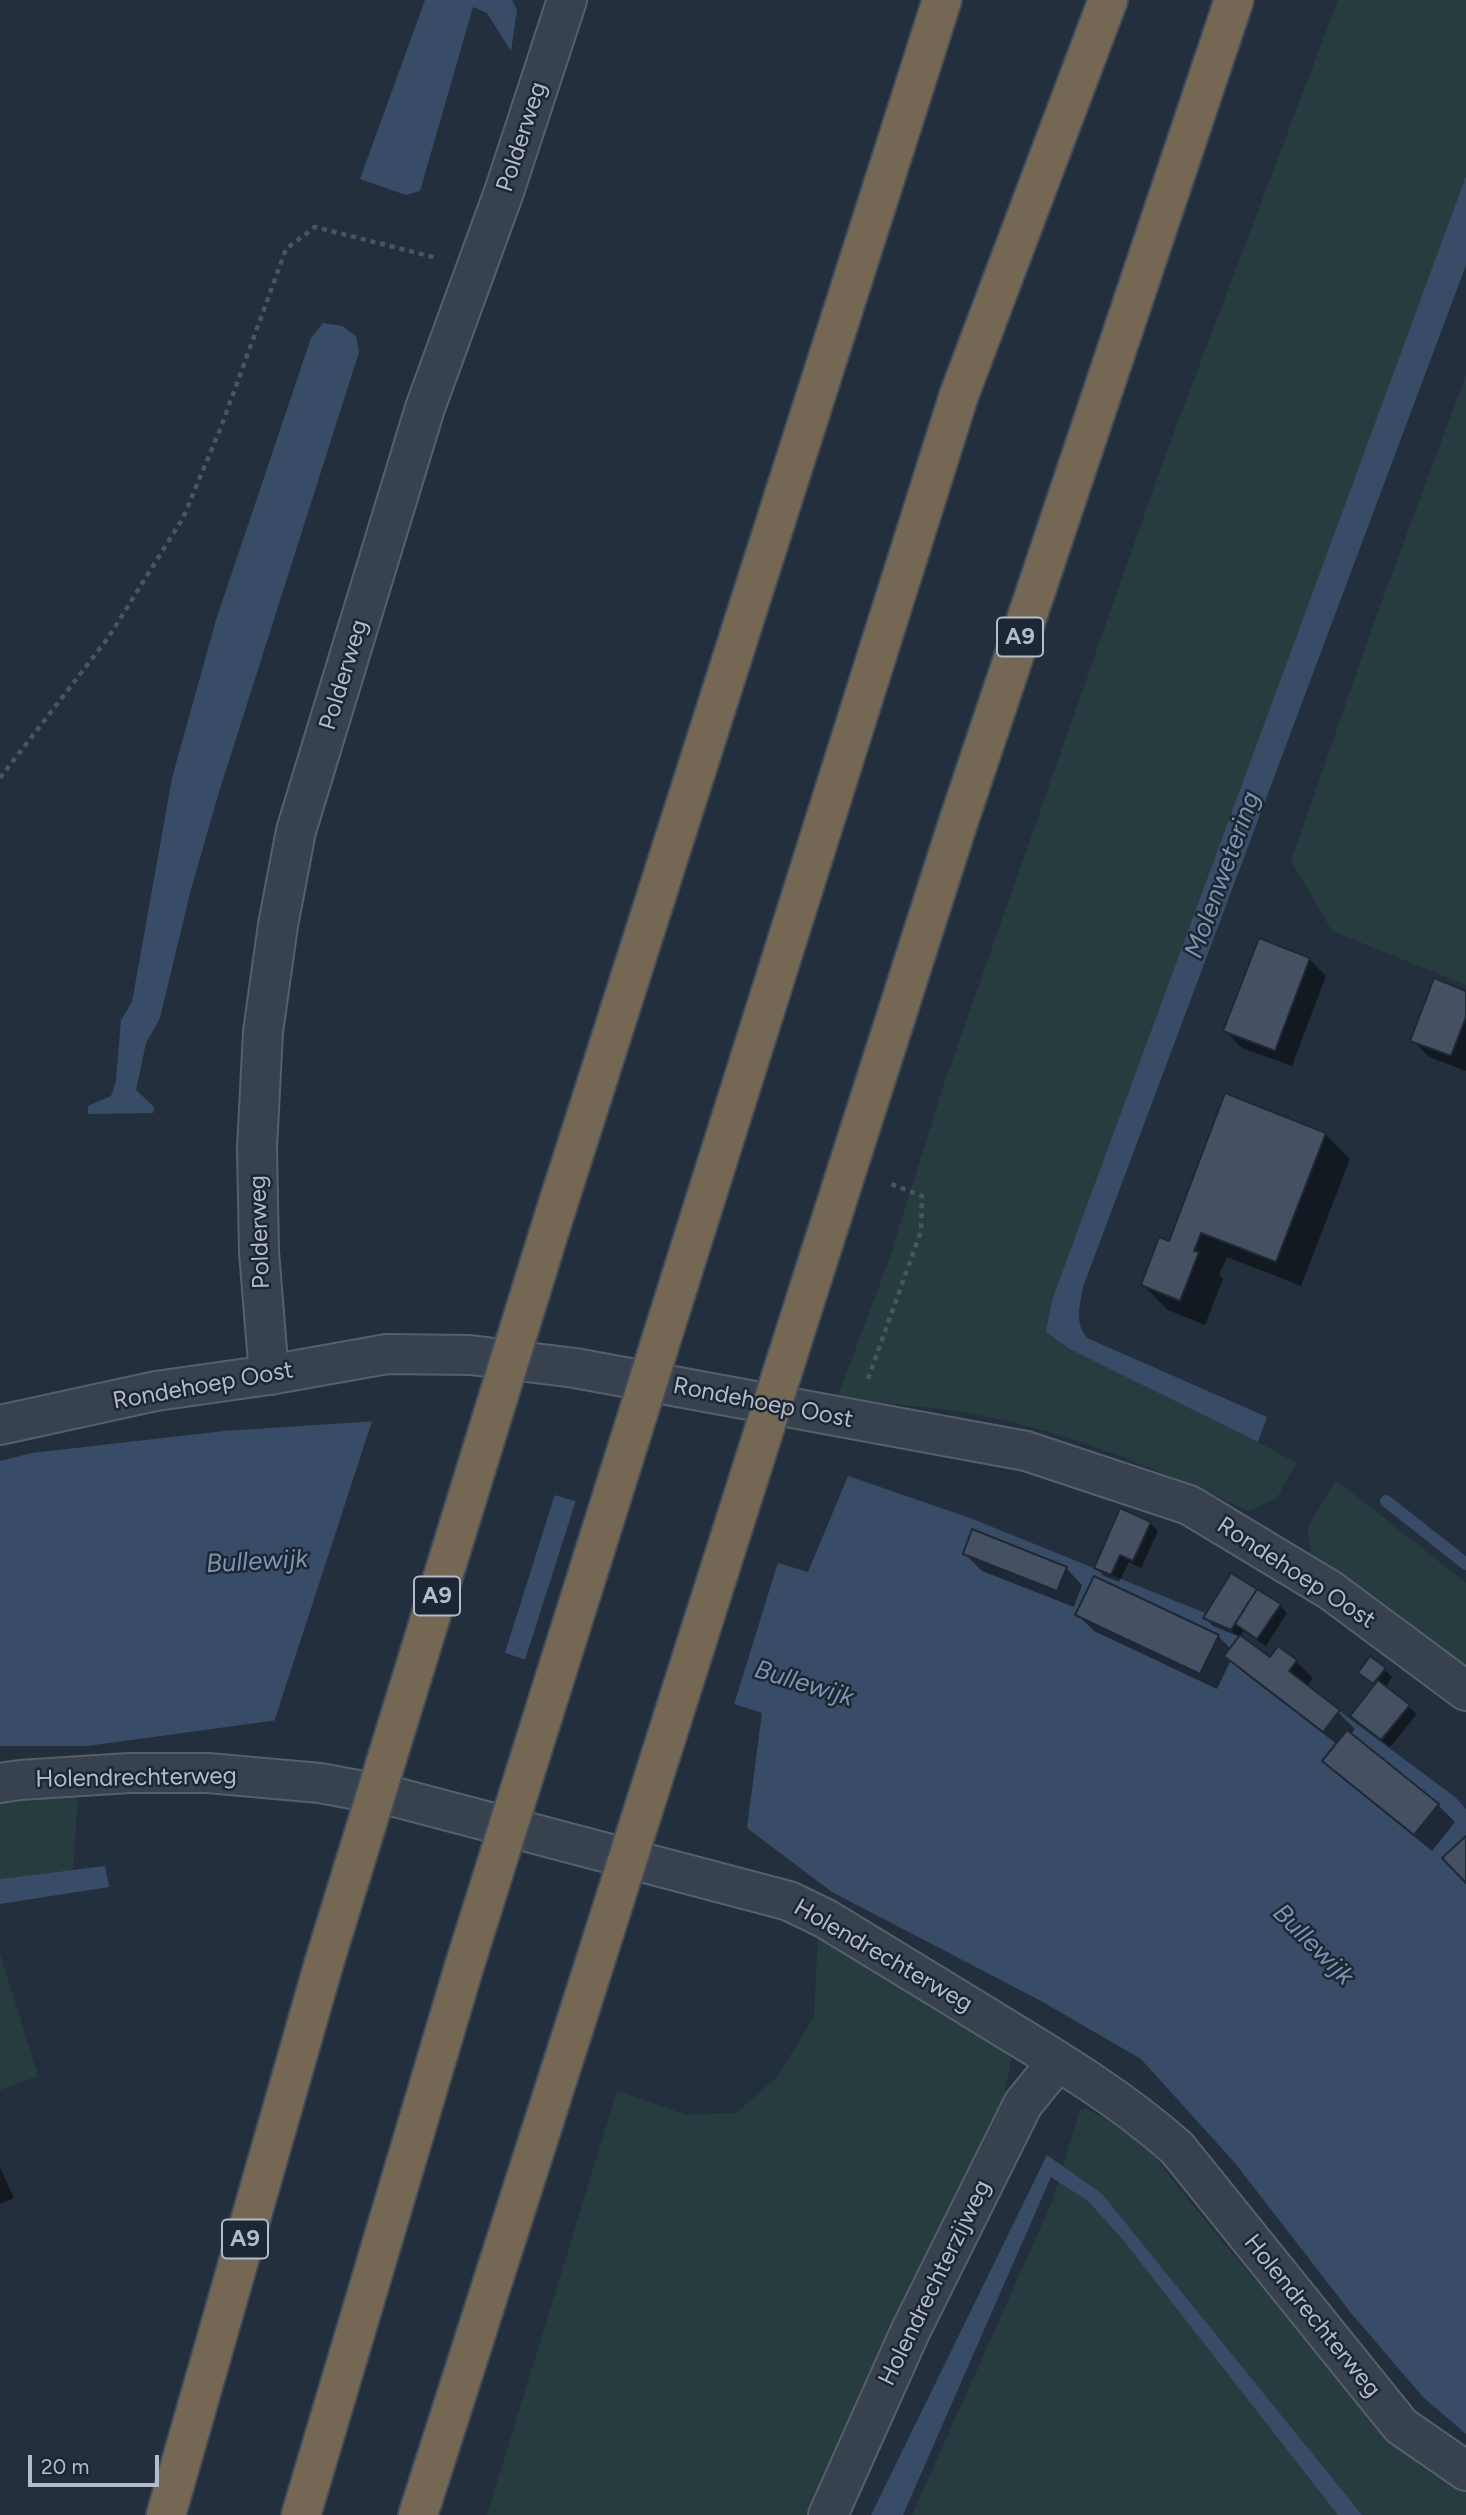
<!DOCTYPE html>
<style>
body{margin:0}
#map{position:relative;width:1466px;height:2515px;overflow:hidden;background:#242f3e;font-family:Figtree,sans-serif}
canvas{display:block}
.scale{position:absolute;left:28px;top:2455px;width:131px;height:32px;box-sizing:border-box;border:4px solid #b4bcc9;border-top:0;padding-left:9px;font-size:21px;line-height:24px;white-space:nowrap;color:#b4bcc9;-webkit-text-stroke:5px #1d2633;paint-order:stroke}
</style>
<div id="map">
<canvas width="1466" height="2515"></canvas>
<div class="scale">20 m</div>
</div>
<script>
const ctx = document.querySelector('canvas').getContext('2d');
ctx.lineJoin = 'round';
function fillPath(path, color) { ctx.fillStyle = color; ctx.fill(path, 'evenodd'); }
function stroke(path, color, width, dash) { ctx.strokeStyle = color; ctx.lineWidth = width; ctx.lineCap = dash ? 'butt' : 'round'; ctx.setLineDash(dash || []); ctx.stroke(path); }
function drawText(font, color, halo, rows, align = 'center') {
  ctx.font = font + ' Figtree,sans-serif'; ctx.lineWidth = 5; ctx.setLineDash([]); ctx.textBaseline = 'middle'; ctx.strokeStyle = halo; ctx.fillStyle = color; for (const [text, x, y, turn = 0] of rows) {
    ctx.save(); ctx.translate(x, y); ctx.rotate((+turn || 0) * Math.PI / 180); ctx.textAlign = isNaN(turn) ? turn : align; if (halo) ctx.strokeText(text, 0, 0); ctx.fillText(text, 0, 0); ctx.restore();
  }
}
fillPath(new Path2D(`
 M1338 0H1466V176L1052 1300 1046 1332 1071 1349 1258 1442 1296 1463 1277 1498 1249 1511C1169 1475 1088 1439 1002 1420 951 1408 891 1404 837 1398L890 1257 942 1090 1165 456Z
 M1466 375V985L1332 931 1291 861 1377 614Z
 M1336 1480 1466 1583V1666L1371 1594 1311 1554 1307 1528Z
 M41 1794 78 1798 73 1870 0 1879V1800Z
 M818 1937 994 2029 1011 2047 1010 2067 1004 2096 819 2515H487L617 2091 687 2115 736 2113 776 2078 814 2017Z
 M0 1953 38 2076 0 2090Z
 M1086 2109 1114 2123 1144 2144 1224 2244 1363 2403 1466 2482V2515H912L1052 2202 1080 2110Z`), '#263c3f');
fillPath(new Path2D(`
 M425 0H512L517 10 511 51 487 13 473 7 420 191 406 195 360 179Z
 M1466 176V265L1083 1287C1080 1305 1074 1322 1087 1338L1267 1417 1258 1442 1070 1349 1046 1332 1052 1300Z
 M323 323 342 326 356 336 359 352 219 792 190 893 160 1018 146 1043 136 1090 154 1107 153 1113 88 1114V1106L111 1096 116 1081 121 1020 132 1002 172 778 216 620 311 338Z
 M393 1420 426 1456 808 1572 848 1476 970 1518 1210 1615 1455 1797 1466 1809V2434L1423 2397 1351 2313 1235 2163 1141 2059 1041 2001 832 1892 747 1828 762 1713 663 1681 648 1703 381 1609 344 1711 87 1746H0V1461L32 1453 224 1431Z
 M105 1866 109 1887 0 1904V1879Z
 M1047 2155 1102 2194 1362 2515H1338L1124 2241 1088 2201 1051 2177 903 2515H871Z`), '#394c67');
fillPath(new Path2D(`
 M432 1414 434 1417 429 1454 556 1491 504 1656 383 1613 347 1714 273 1725 373 1418Z
 M577 1497 779 1559 733 1708 664 1685 651 1705 647 1707 524 1663Z`), '#242f3e');
fillPath(new Path2D(`
 M1309 959 1326 976 1292 1066 1242 1048 1225 1031Z
 M1466 993V1071L1429 1057 1412 1040Z
 M1325 1134 1350 1159 1301 1286 1227 1257 1219 1275 1223 1279 1205 1325 1168 1310 1143 1285 1170 1243Z
 M1150 1523 1158 1531 1141 1568 1129 1562 1119 1582 1104 1576 1096 1568Z
 M965 1554 1066 1568 1082 1585 1074 1607 982 1571Z
 M1232 1576 1279 1605 1287 1613 1266 1646 1243 1631 1240 1637 1213 1626 1205 1618Z
 M1077 1614 1218 1636 1231 1649 1270 1660 1296 1661 1313 1678 1307 1687 1338 1712 1355 1729 1350 1735 1438 1805 1455 1822 1432 1851 1342 1778 1325 1761 1338 1745 1243 1672 1231 1660 1217 1689 1094 1631Z
 M1384 1669 1392 1677 1385 1688 1417 1714 1390 1747 1360 1724 1375 1686 1361 1673Z
 M0 2167 14 2198 0 2204Z`), '#0007');
stroke(new Path2D(`
 M1386 1501 1466 1564`), '#394c67', 12);
const building = new Path2D(`
 M1259 938 1310 958 1275 1051 1223 1031Z
 M1434 978 1466 991V1017L1451 1056 1410 1041Z
 M1225 1093 1326 1133 1276 1262 1201 1233 1194 1251 1199 1252 1180 1301 1141 1285 1159 1237 1169 1241Z
 M1120 1508 1151 1522 1133 1561 1120 1555 1111 1575 1094 1568Z
 M972 1529 1067 1567 1057 1591 963 1554Z
 M1231 1573 1257 1589 1231 1630 1203 1618Z
 M1094 1576 1219 1635 1200 1674 1075 1615Z
 M1257 1589 1281 1604 1257 1639 1235 1624Z
 M1240 1635 1270 1657 1278 1646 1297 1660 1289 1671 1340 1710 1323 1732 1224 1656Z
 M1370 1656 1386 1668 1373 1684 1358 1673Z
 M1378 1680 1410 1705 1381 1740 1350 1716Z
 M1347 1730 1439 1804 1414 1835 1322 1761Z
 M1466 1836V1883L1442 1858Z`);
fillPath(building, '#455162');
stroke(building, '#1f2835', 2);
const minor = new Path2D(`
 M269 1375 387 1354 470 1355 575 1368 1026 1451 1189 1505 1330 1590 1466 1691
 M0 1783 20 1780 129 1773H208L320 1783 395 1797 789 1901 826 1919C885 1955 943 1990 1001 2026 1062 2063 1123 2100 1177 2148L1401 2426 1466 2471
 M828 2515 910 2332 1023 2104 1058 2061`);
const tertiary = new Path2D(`
 M0 1425 156 1391 269 1375 259 1252 257 1148 263 1032 278 925 296 831 425 408 504 192 567 0`);
const motorway = new Path2D(`
 M550 1229 942 0
 M686 1261 959 395 1108 0
 M813 1276 957 826 1234 0
 M166 2515 324 1963
 M301 2515 464 1967
 M418 2515 588 1984`);
stroke(minor, '#565f6c', 42);
stroke(tertiary, '#565f6c', 42);
stroke(motorway, '#434c59', 42);
stroke(new Path2D(`
 M0 778 108 638 183 518 221 427 286 249 315 227 437 258
 M868 1379 921 1231 922 1196 891 1184`), '#44595c', 4.5, [5, 5]);
stroke(minor, '#38414e', 38);
stroke(tertiary, '#38414e', 38);
stroke(motorway, '#746855', 38);
const motorwayBridge = new Path2D(`
 M324 1963 550 1229
 M464 1967 686 1261
 M588 1984 813 1276`);
stroke(motorwayBridge, '#434c59', 42, []);
stroke(motorwayBridge, '#746855', 38);
for (const [x, y, w] of [
 [1020,637,46],
 [437,1596,46],
 [245,2239,46]
]) { const box = new Path2D(); box.roundRect(x - w / 2, y - 19.5, w, 39, 5); ctx.fillStyle = '#1d2633'; ctx.fill(box); stroke(box, '#b4bcc9', 2); }
drawText('bold 23px', '#b4bcc9', null, [
 ["A9",1020,637],
 ["A9",437,1596],
 ["A9",245,2239]
]);
drawText('24px', '#b4bcc9', '#1d2633', [
 ["Polderweg",522,137,-72],
 ["Polderweg",344,675,-73],
 ["Polderweg",260,1232,-92],
 ["Rondehoep Oost",203,1386,-10],
 ["Rondehoep Oost",763,1403,11],
 ["Rondehoep Oost",1296,1573,33],
 ["Holendrechterweg",136,1778,-1],
 ["Holendrechterweg",883,1956,30],
 ["Holendrechterzijweg",935,2283,-64],
 ["Holendrechterweg",1312,2316,51]
]);
drawText('italic 26px', '#7c92b1', '#1d2633', [
 ["Molenwetering",1223,875,-70],
 ["Bullewijk",257,1562,-3],
 ["Bullewijk",804,1684,17],
 ["Bullewijk",1313,1945,45]
]);
</script>
